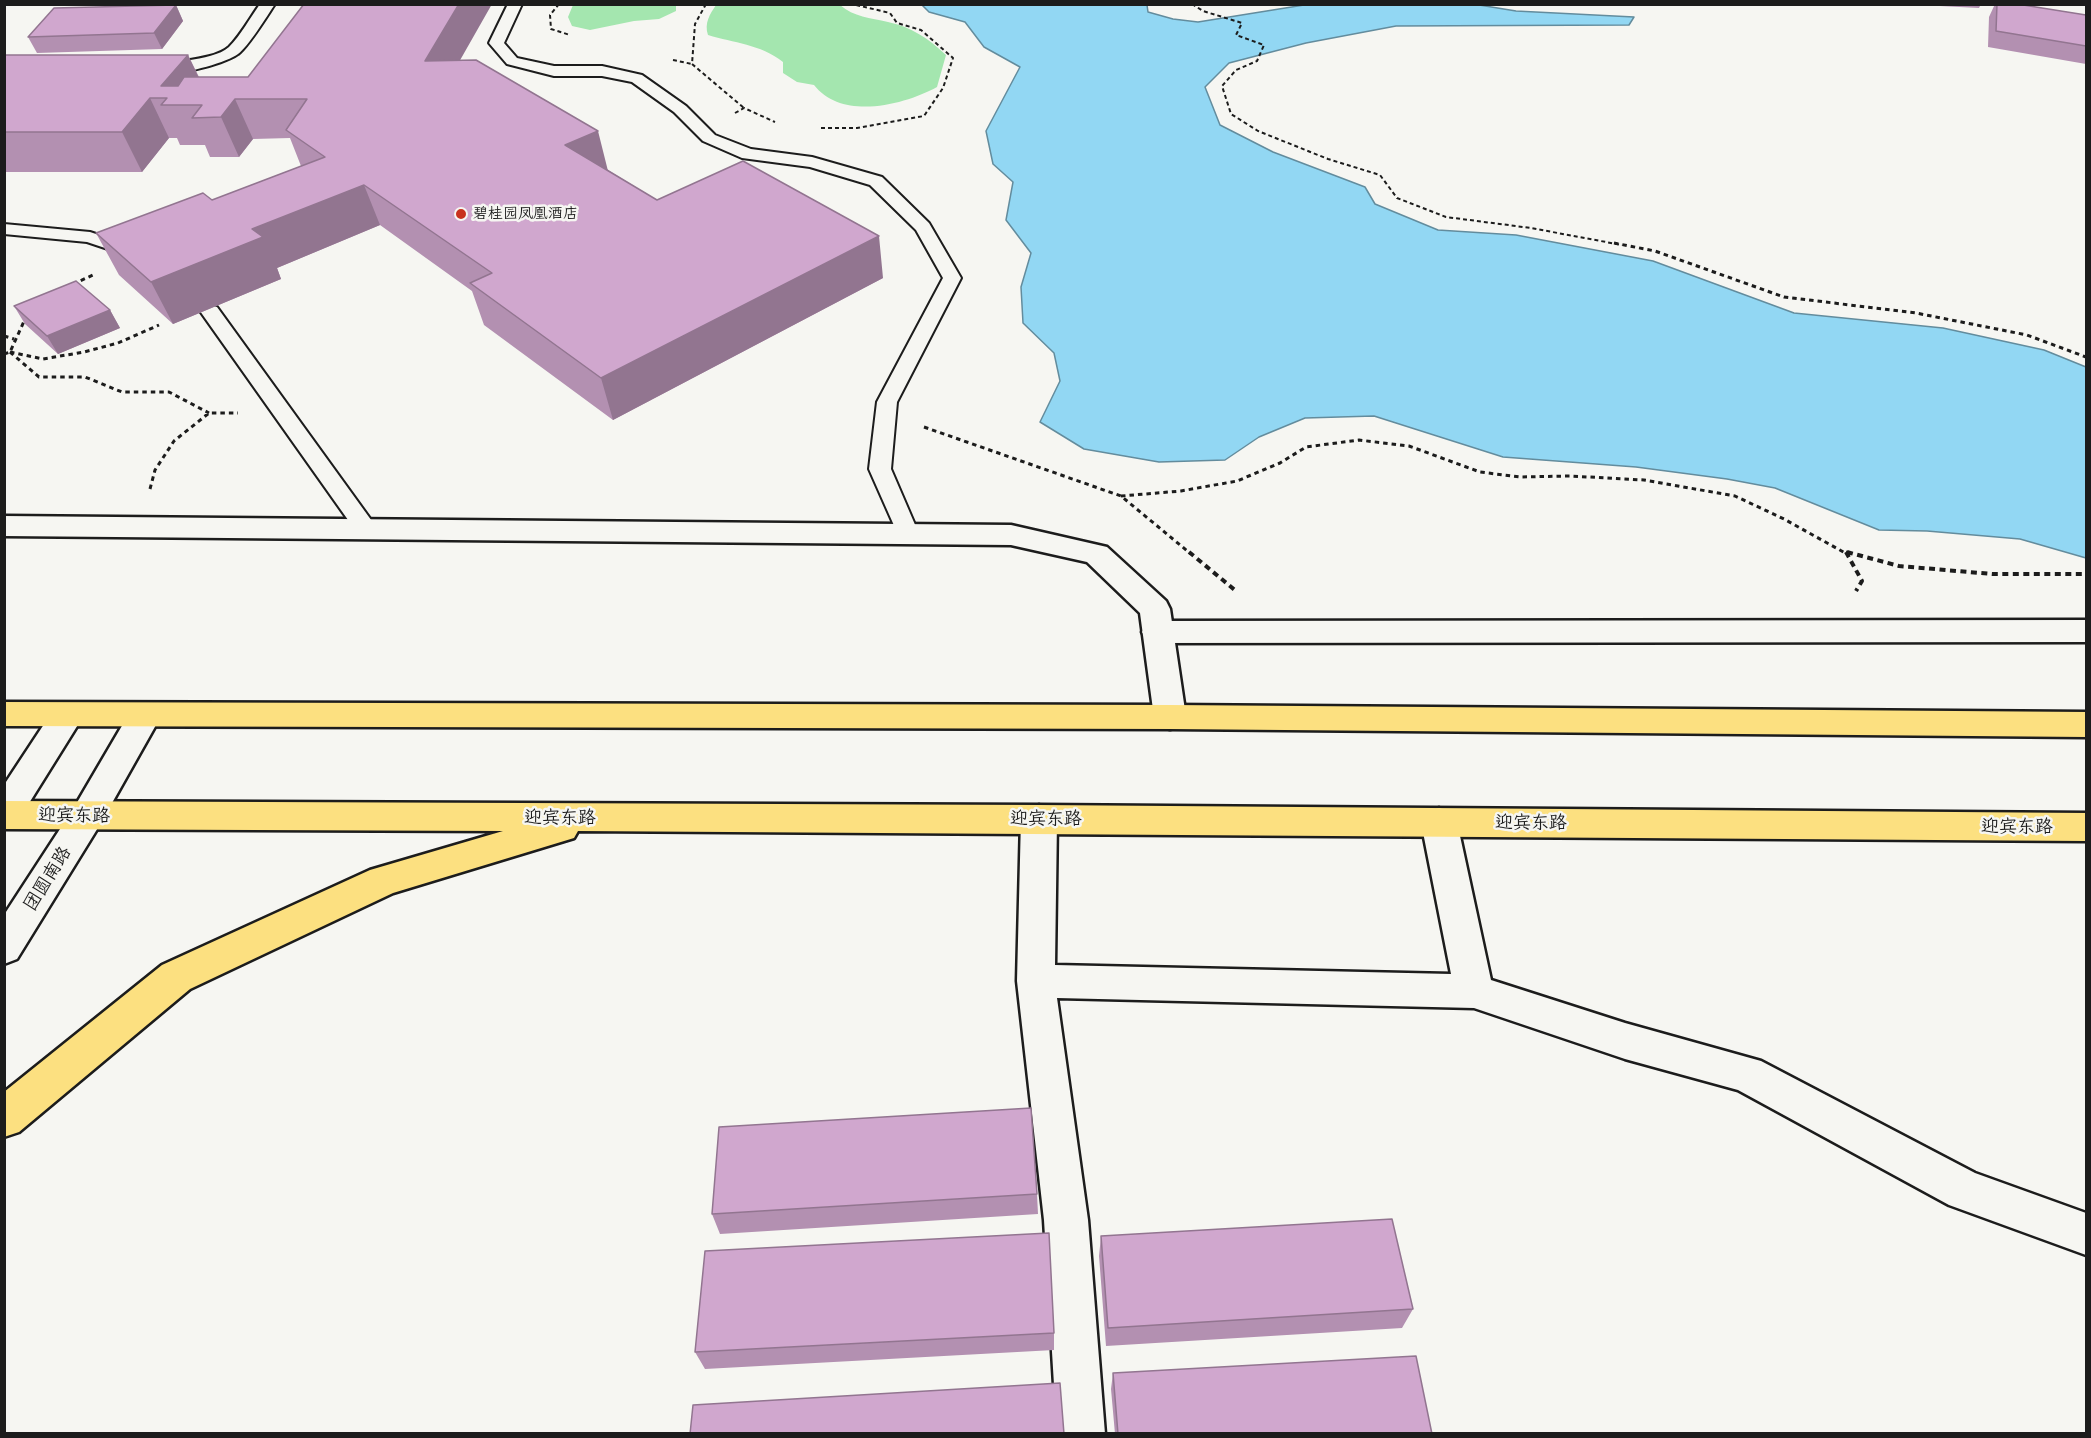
<!DOCTYPE html>
<meta charset="utf-8">
<style>
body{margin:0}
#map{position:relative;width:2091px;height:1438px;overflow:hidden;background:#f6f6f2;font-family:"Patrick Hand",sans-serif}
canvas{display:block}
.frame{position:absolute;inset:0;border:6px solid #1c1c1c;pointer-events:none}
</style>
<div id="map">
<canvas width="2091" height="1438"></canvas>
<div class="frame"></div>
</div>
<script>
const ctx = document.querySelector('canvas').getContext('2d');
ctx.lineJoin = 'round';
function fillPath(path, color) { ctx.fillStyle = color; ctx.fill(path, 'evenodd'); }
function stroke(path, color, width, dash) { ctx.strokeStyle = color; ctx.lineWidth = width; ctx.lineCap = dash ? 'butt' : 'round'; ctx.setLineDash(dash || []); ctx.stroke(path); }
function drawText(font, color, halo, rows, align = 'center') {
  ctx.font = font + ' "Patrick Hand","LXGW WenKai TC",sans-serif'; ctx.lineWidth = 5; ctx.setLineDash([]); ctx.textBaseline = 'middle'; ctx.strokeStyle = halo; ctx.fillStyle = color; for (const [text, x, y, turn = 0] of rows) {
    ctx.save(); ctx.translate(x, y); ctx.rotate((+turn || 0) * Math.PI / 180); ctx.textAlign = isNaN(turn) ? turn : align; if (halo) ctx.strokeText(text, 0, 0); ctx.fillText(text, 0, 0); ctx.restore();
  }
}
fillPath(new Path2D(`
 M573 5H676V11L659 19 634 21 590 30 572 26 568 17Z
 M716 5H840C854 17 870 18 888 22 912 27 929 39 946 55L937 87C904 105 842 121 814 85L797 82 783 73V62C760 44 734 43 708 35 704 23 710 14 716 5Z`), '#a4e6af');
const water = new Path2D(`
 M1304 5 1473 4 1516 11 1634 17 1629 25 1396 26 1306 43 1229 63 1205 87 1220 125 1273 152 1365 187 1375 204 1438 230 1516 235 1653 261 1794 313 1943 328 2044 350 2086 367V558L2020 539 1927 531 1879 530 1775 488 1727 479 1636 467 1503 457 1374 416 1305 418 1259 437 1225 460 1159 462 1084 449 1040 422 1060 381 1054 353 1023 323 1021 287 1031 253 1006 220 1013 182 993 164 986 131 1020 67 984 47 965 22 929 12 922 5H1147L1148 12 1173 19 1198 22Z`);
fillPath(water, '#92d7f3');
stroke(water, '#638c9d', 1.5);
const service = new Path2D(`
 M260 4H275C267 16 248 47 238 54 225 64 162 81 152 70 162 59 211 63 229 47 241 35 250 18 260 4Z
 M508 4H522L504 43 517 58 554 66H602L642 75 686 106 715 135 751 149 812 157 882 177 929 223 961 278 897 402 891 469 919 534 916 539 908 542 900 539 869 469 877 402 943 278 916 230 870 185 810 167 742 158 703 141 674 112 632 82 602 76H554L507 64 489 43Z
 M4 224 90 232 138 248 141 252 138 256 132 257 87 242 4 234Z
 M210 305 217 307 374 524 377 529 374 534 366 537 358 534 200 311 203 307Z`);
const pedestrian = new Path2D(`
 M2086 620V642L1158 643 1147 640 1142 632 1147 624 1158 621Z`);
const minor = new Path2D(`
 M4 516 1011 525 1107 547 1166 601 1170 609 1186 717 1182 726 1170 729 1158 726 1154 717 1140 613 1087 562 1011 545 4 536Z
 M1039 805 1051 809 1057 819 1055 965 1451 974 1421 822 1427 812 1439 808 1451 812 1457 822 1491 980 1625 1023 1761 1061 1975 1173 2086 1213V1255L1949 1205 1738 1090 1625 1059 1474 1008 1057 998 1088 1220 1105 1434H1057L1044 1220 1017 981 1021 819 1027 809Z`);
const secondary = new Path2D(`
 M68 703 80 706 84 715 16 824 4 828V785L56 706Z
 M145 704 157 707 161 716 99 826 17 959 4 964V915L75 806 133 707Z`);
const trunk = new Path2D(`
 M4 702 1170 705 2086 712V737L1170 729 4 726Z
 M4 801 1039 805 2086 813V841L578 831 574 838 393 893 190 989 19 1132 4 1137V1092L162 965 370 870 503 831 4 829Z`);
stroke(service, '#1c1c1c', 4);
stroke(pedestrian, '#1c1c1c', 5);
stroke(minor, '#1c1c1c', 5);
stroke(secondary, '#1c1c1c', 5);
stroke(trunk, '#1c1c1c', 5);
stroke(new Path2D(`
 M559 4 550 15 551 29 570 35
 M706 4 695 24 692 64 744 108
 M1192 4 1203 11 1242 23 1236 35 1264 45 1257 61 1236 70 1222 86 1231 114 1258 131 1328 159 1380 175 1397 198 1446 217 1531 228 1622 245
 M673 60 692 64
 M735 113 744 108 775 122
 M821 128H857L924 116 943 88 953 58 921 30 897 23 890 13 852 4`), '#1c1c1c', 2, [4, 3]);
stroke(new Path2D(`
 M1614 243 1655 251 1784 297 1916 313 2027 335 2086 357
 M73 284 93 275
 M4 336 14 339
 M10 352 39 377H85L122 392H169L209 413
 M10 352 43 359 84 352 118 343 159 325
 M4 354 10 352 26 317
 M924 427 1121 496 1191 554
 M150 489 155 470 174 441 209 413H238
 M1121 496 1181 491 1237 481 1280 463 1306 447 1359 440 1409 446 1480 472 1520 477 1570 476 1644 480 1735 496 1784 519 1847 554
 M1846 552 1852 554`), '#1c1c1c', 3, [4.5, 4]);
stroke(new Path2D(`
 M1189 552 1236 591
 M1846 552 1862 581 1856 591
 M1847 552 1899 566 1992 574H2086`), '#1c1c1c', 4, [6, 4.5]);
fillPath(service, '#f6f6f2');
fillPath(pedestrian, '#f6f6f2');
fillPath(minor, '#f6f6f2');
fillPath(secondary, '#f6f6f2');
fillPath(trunk, '#fce080');
fillPath(new Path2D(`
 M1919 4H1981L1979 8 1920 5Z
 M1995 4H2017L2086 15V64L1988 47 1989 17Z
 M176 5 183 21 162 49 37 53 28 37Z
 M4 55H188L199 77H248L460 60 608 170 657 200 883 278 613 420 484 325 472 291 380 225 277 268 281 279 173 324 119 275 96 233 212 200 301 166 290 138 253 139 239 157H210L205 145H180L177 138H169L142 172H4Z
 M14 306 110 310 120 328 58 354 25 324Z
 M1037 1194 1038 1214 720 1234 712 1214Z
 M1101 1236 1413 1309 1402 1328 1106 1346 1099 1256Z
 M1054 1333V1350L705 1369 695 1352Z
 M1113 1373 1432 1434H1115L1111 1389Z`), '#b390b1');
fillPath(new Path2D(`
 M459 4H492L438 99 425 61Z
 M176 5 183 21 162 49 154 33Z
 M188 55 206 93 161 86Z
 M150 98 169 138 142 172 122 132Z
 M235 99 253 139 239 157 221 117Z
 M598 131 608 171 565 145Z
 M364 185 380 225 277 268 281 279 173 324 151 282 252 229Z
 M879 236 883 278 613 420 601 378Z
 M110 310 120 328 58 354 47 336Z`), '#927590');
const building = new Path2D(`
 M304 4H459L425 61 476 60 598 131 565 145 657 200 743 161 879 236 601 378 470 283 492 273 364 185 252 229 263 237 151 282 96 233 203 193 212 200 325 157 286 130 307 99H235L221 117 192 118 202 105H161L167 98H150L122 132H4V55H188L161 86H178L184 77H248Z
 M1997 4H2017L2086 15V46L1996 31Z
 M176 5 154 33 28 37 54 8Z
 M76 281 110 310 47 336 14 306Z
 M1031 1108 1037 1194 712 1214 719 1127Z
 M1392 1219 1413 1309 1108 1328 1101 1236Z
 M1049 1233 1054 1333 695 1352 705 1251Z
 M1416 1356 1432 1434H1118L1113 1373Z
 M1060 1383 1064 1434H690L693 1405Z`);
fillPath(building, '#d0a7ce');
stroke(building, '#927590', 1.5);
for (const [x, y, r, color] of [
 [461,214,6,"#c8321e"]
]) { const dot = new Path2D(); dot.arc(x, y, r, 0, 2 * Math.PI); ctx.fillStyle = color; ctx.fill(dot); stroke(dot, '#f6f6f2', 2); }
drawText('15px', '#1c1c1c', '#f6f6f2', [
 ["碧桂园凤凰酒店",473,214]
], 'left');
drawText('18px', '#1c1c1c', '#f6f6f2', [
 ["迎宾东路",74,816,1],
 ["迎宾东路",560,818],
 ["迎宾东路",1046,819],
 ["迎宾东路",1531,823],
 ["迎宾东路",2017,827],
 ["团圆南路",48,879,-58]
]);
</script>
